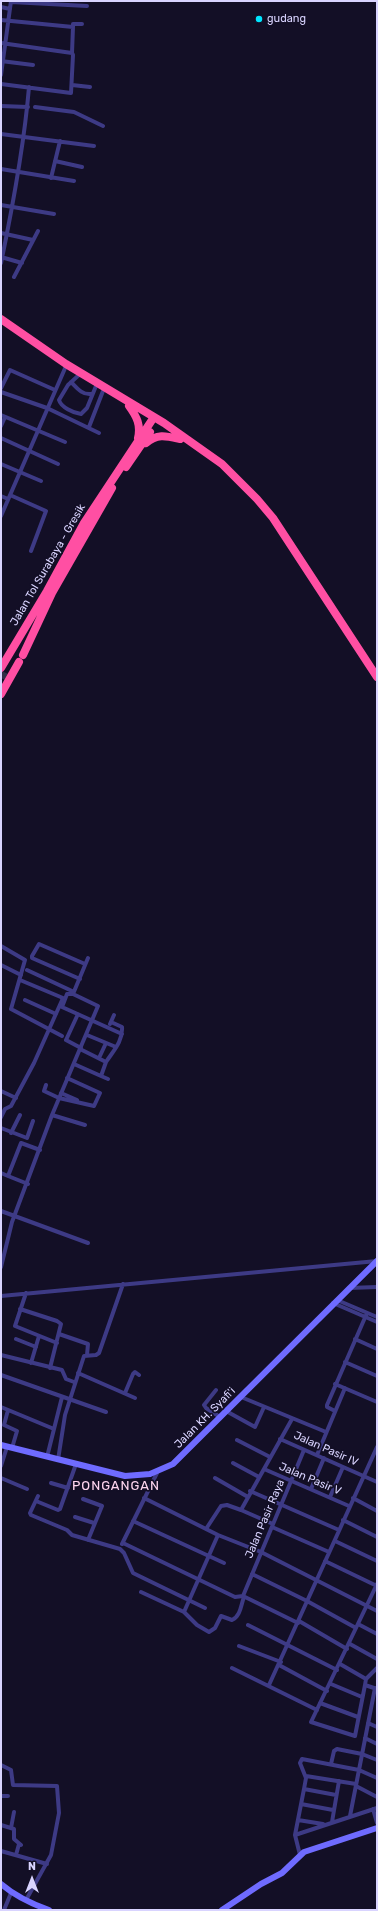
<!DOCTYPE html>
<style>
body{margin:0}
#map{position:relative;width:378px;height:1911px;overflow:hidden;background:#130f26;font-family:Rubik,sans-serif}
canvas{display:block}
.frame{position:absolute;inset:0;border:2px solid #d9d4ff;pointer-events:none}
.north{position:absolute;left:12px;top:1859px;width:40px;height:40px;-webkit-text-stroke:3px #130f26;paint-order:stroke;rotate:0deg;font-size:11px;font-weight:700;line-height:16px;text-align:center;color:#d9d4ff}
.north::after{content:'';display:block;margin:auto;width:14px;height:18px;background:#d9d4ff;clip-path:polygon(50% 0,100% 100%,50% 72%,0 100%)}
</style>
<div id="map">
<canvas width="378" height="1911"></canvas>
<div class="frame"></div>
<div class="north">N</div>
</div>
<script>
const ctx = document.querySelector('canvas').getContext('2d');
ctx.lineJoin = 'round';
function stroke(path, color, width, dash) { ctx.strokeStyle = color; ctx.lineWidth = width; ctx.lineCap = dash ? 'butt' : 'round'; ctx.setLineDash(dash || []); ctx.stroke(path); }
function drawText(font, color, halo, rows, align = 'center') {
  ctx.font = font + ' Rubik,sans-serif'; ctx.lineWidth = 3.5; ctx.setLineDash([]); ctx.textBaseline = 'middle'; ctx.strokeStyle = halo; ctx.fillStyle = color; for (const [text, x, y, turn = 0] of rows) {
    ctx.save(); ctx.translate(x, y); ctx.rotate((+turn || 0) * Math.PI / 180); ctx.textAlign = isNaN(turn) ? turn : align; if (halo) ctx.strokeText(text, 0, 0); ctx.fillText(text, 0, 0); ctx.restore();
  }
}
stroke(new Path2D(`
 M1 678 4 672`), '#312d47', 8, [8, 4]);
stroke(new Path2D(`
 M11 2 87 6
 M1 7 10 9
 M1 20 73 27 72 53
 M73 27V24H82
 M1 43 72 53 73 55 71 93 1 84
 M1 61 33 65
 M1 75 11 1
 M72 85 90 87
 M1 106 28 107
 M35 107 74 112 103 126
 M1 134 94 146
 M55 161 82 167
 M1 169 74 181
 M51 178 60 141
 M1 205 54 214
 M1 233 33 240
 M1 257 22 263
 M1 263C13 205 24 147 29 87
 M14 277 38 231
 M80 374 68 385 59 400C61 407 73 413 81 414L87 408 96 386
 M71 382C77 388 82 395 91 394
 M1 388 10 370 55 390
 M1 392 47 408 99 433
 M1 415 65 442
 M1 426 5 417
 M89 427 103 391
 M1 438 58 464
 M1 464 41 481
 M10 495 46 511 31 551
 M1 496 8 499
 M1 516 66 366
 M1 946 25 960 11 1009 62 1036
 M1 965 21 975
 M27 970 72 991
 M80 979 32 958V956L39 944 85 964
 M73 994 88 958
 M25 1000 56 1014
 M78 1014 66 1040 81 1048
 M110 1024 114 1015
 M87 1035 116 1047
 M80 1049 106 1062 101 1076 108 1079
 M99 1058 106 1043
 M106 1062C114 1050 123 1041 122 1027L111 1022
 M74 1064 101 1076
 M46 1085 44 1091 59 1098 94 1106 100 1093 67 1078
 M1 1091 16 1098
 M61 1093 77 1100
 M52 1115 85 1125
 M1 1117 5 1109 11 1106 34 1063 63 998 20 980
 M1 1128 27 1138 33 1121
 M11 1133 20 1115
 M1 1173 8 1176 21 1143 40 1150
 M8 1176 28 1184
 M1 1211 88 1243
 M1 1267 12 1222 52 1115 98 1006 73 994H67L62 1007C82 1016 102 1025 122 1034
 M349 1288 377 1287
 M26 1293 15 1326 57 1343
 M1 1296 377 1261
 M337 1300 377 1317
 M333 1303 377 1322
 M20 1309 57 1321 61 1324 50 1368
 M59 1334 88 1344 87 1355
 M16 1339 36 1347
 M355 1339 377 1349
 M1 1355 62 1370 66 1379 74 1382
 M345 1362 377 1376
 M31 1363 39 1336
 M78 1373 135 1398
 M1 1375 106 1412
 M335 1384 377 1402
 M216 1390 204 1405 206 1408 220 1417
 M125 1393 133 1374 135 1372 139 1375
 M241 1397 326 1432
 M1 1407 54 1429
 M8 1410 4 1425 17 1431 12 1448
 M226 1411 255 1427 264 1407
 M335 1411 327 1407V1405L367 1313
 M280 1439 377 1482
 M237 1440 270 1457
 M317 1455 345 1388
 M47 1457 62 1397
 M58 1460 65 1415 84 1356 96 1355 99 1353 123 1284
 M233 1463 259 1477
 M1 1466 7 1447
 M264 1469 349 1506
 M1 1478 27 1489
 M215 1478 248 1497
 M51 1483 68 1488
 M311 1489 324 1458
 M250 1491 339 1530
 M38 1496 30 1513 31 1515 67 1530 72 1535 120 1549 124 1553 133 1573 205 1608
 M330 1497 343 1467
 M144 1498 218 1535 261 1552 377 1611
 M353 1498 377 1511
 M83 1499 102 1506 88 1540
 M36 1501 58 1510 60 1509 76 1464
 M75 1517 94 1523
 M343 1520 377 1537
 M133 1521 224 1563
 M273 1524 241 1510 292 1419
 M272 1527 329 1552
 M206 1529 221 1506 227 1505 241 1510
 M335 1541 377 1561
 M123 1543 235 1597 243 1596 298 1623
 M122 1544 157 1473
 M325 1561 377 1586
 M252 1574 307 1601 356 1628
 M141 1592 184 1612 197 1625 209 1632 215 1628 221 1616 232 1620C241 1616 241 1604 244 1597
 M243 1596 304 1450
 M184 1612 218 1535
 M299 1621 347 1649
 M358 1624 377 1634
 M248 1625 337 1670
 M350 1644 377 1659
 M239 1646 281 1662
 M340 1664 366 1679 365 1685 377 1689
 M279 1665 327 1691
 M232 1668 317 1710
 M366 1679 377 1668
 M331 1684 362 1697
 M269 1685 377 1447
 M365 1685 355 1736 311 1722 377 1584
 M320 1703 358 1717
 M368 1723 377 1727
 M365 1738 377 1744
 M331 1764 334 1751 337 1749 362 1754 377 1760
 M1 1765 11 1770 13 1785 57 1786 59 1813 51 1855 26 1900
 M306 1776 356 1784
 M356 1786 377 1797
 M304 1789 306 1778 300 1763 302 1759 359 1770 377 1778
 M336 1795 304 1789 295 1835 377 1808
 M1 1796H8
 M301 1804 333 1810
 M373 1809 377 1823
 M350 1816 375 1688
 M298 1820 323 1824
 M332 1822 339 1781
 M1 1825 14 1829V1839L21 1845
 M11 1828 14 1812
 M295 1835 300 1855
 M1 1851 47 1864
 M16 1855 19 1844
 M4 1910 11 1893`), '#3d3a85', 4);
stroke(new Path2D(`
 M1 1445 125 1476 150 1474 173 1464 377 1261
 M1 1884C15 1896 32 1904 49 1910
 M222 1910 261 1884 282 1873 304 1852 377 1828`), '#6f6bff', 6);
stroke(new Path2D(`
 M1 319 66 364 164 423 222 464 257 499 273 518 377 677
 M129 406C137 417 141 425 138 438
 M146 443C157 433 167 436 180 439
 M126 467 150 432
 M23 655 52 593 112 488
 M1 668 47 591 84 523 154 417
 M1 694 19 662`), '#ff4fa3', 8);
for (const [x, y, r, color] of [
 [259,19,4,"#00e5ff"]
]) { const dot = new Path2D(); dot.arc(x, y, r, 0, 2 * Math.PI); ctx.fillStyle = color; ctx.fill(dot); stroke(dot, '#130f26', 1.5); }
drawText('11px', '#d9d4ff', '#130f26', [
 ["gudang",267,19]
], 'left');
drawText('11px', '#d9d4ff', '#130f26', [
 ["Jalan Tol Surabaya - Gresik",48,565,-60],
 ["Jalan KH. Syafi'i",205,1418,-45],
 ["Jalan Pasir IV",326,1449,24],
 ["Jalan Pasir V",310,1479,23],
 ["Jalan Pasir Raya",265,1519,-67]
]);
ctx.letterSpacing = '1px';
drawText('13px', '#ffd6f0', '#130f26', [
 ["PONGANGAN",116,1486]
]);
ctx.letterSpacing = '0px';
</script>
